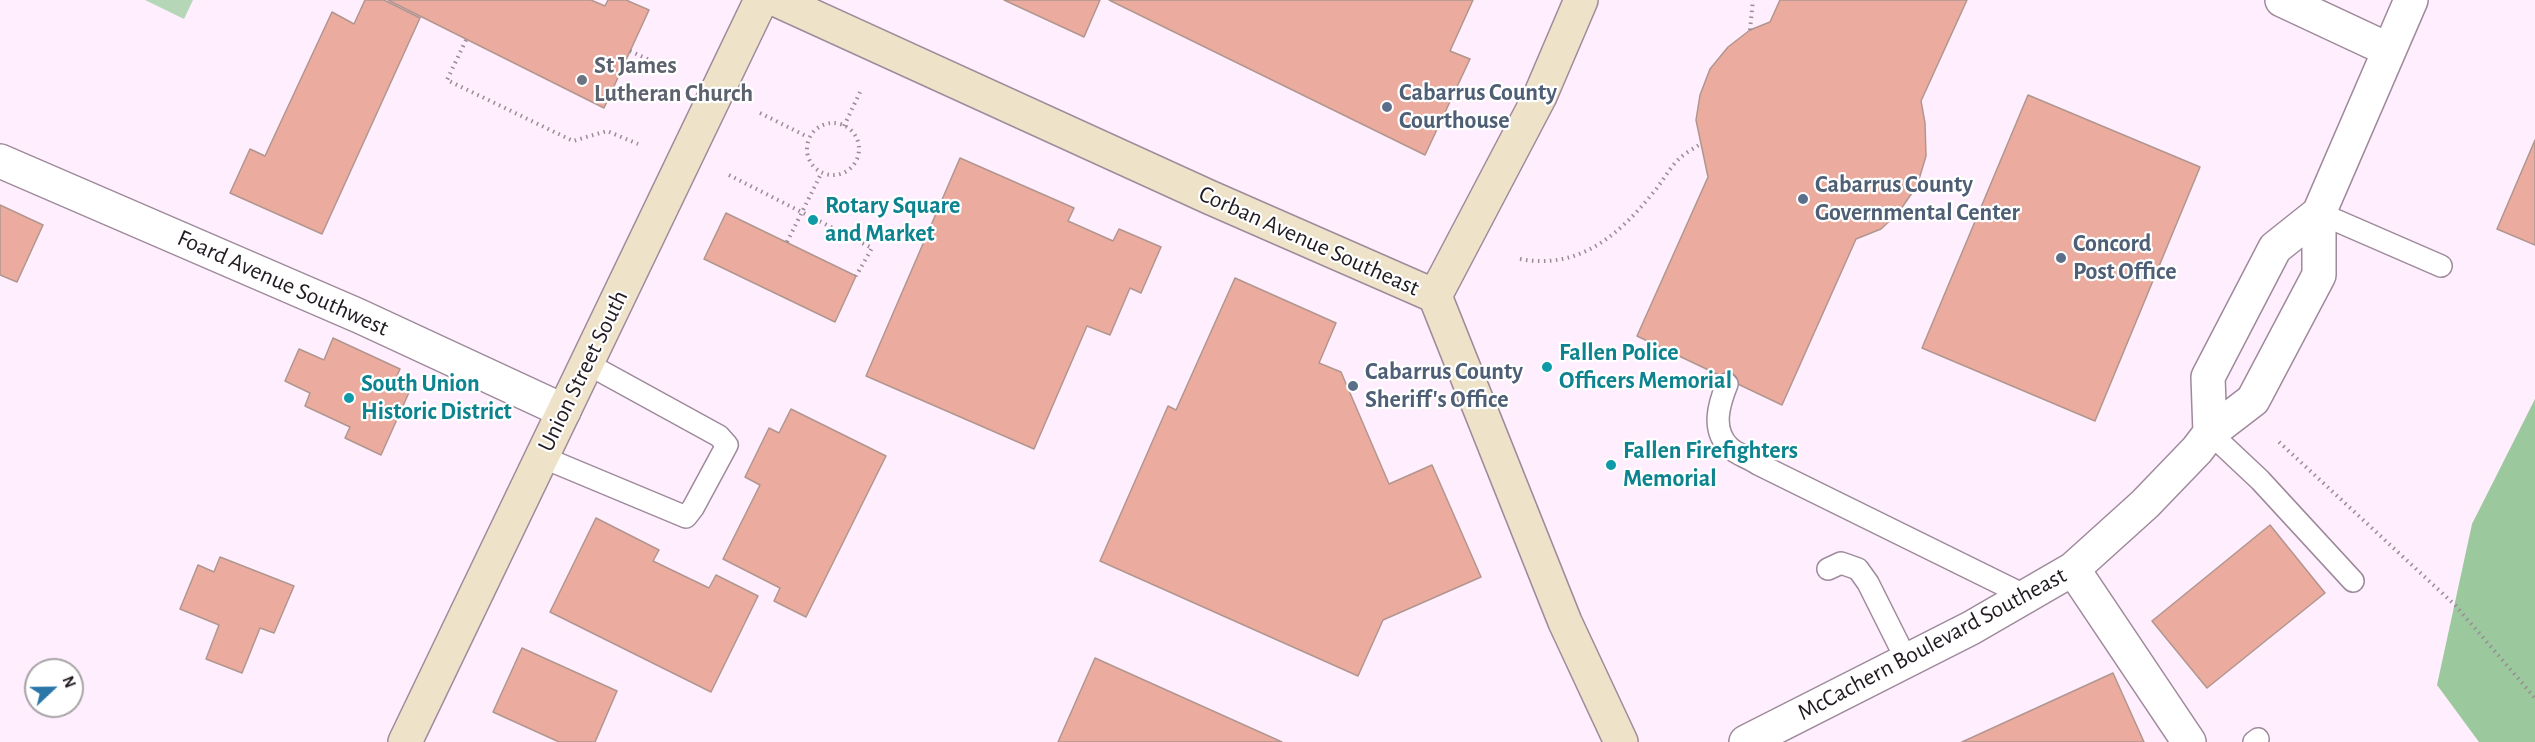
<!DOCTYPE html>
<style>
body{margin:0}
#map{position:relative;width:2535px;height:742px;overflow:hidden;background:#ffeefd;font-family:"Alegreya Sans",sans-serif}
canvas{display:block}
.north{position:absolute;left:24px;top:658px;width:60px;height:60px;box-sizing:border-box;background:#fff;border:2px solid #a7a4a6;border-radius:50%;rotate:68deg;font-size:16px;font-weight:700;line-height:24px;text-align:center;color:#221b21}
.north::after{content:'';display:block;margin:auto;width:21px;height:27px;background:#2a76a9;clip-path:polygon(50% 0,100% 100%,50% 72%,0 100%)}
</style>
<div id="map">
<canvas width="2535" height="742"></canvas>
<div class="north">N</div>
</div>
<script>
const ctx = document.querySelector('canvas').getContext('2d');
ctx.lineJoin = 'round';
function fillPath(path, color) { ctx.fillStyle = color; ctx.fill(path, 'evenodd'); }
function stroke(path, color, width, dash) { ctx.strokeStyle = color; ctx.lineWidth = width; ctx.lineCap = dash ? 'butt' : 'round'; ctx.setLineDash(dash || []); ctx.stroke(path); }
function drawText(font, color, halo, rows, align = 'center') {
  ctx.font = font + ' "Alegreya Sans",sans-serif'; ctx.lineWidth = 4.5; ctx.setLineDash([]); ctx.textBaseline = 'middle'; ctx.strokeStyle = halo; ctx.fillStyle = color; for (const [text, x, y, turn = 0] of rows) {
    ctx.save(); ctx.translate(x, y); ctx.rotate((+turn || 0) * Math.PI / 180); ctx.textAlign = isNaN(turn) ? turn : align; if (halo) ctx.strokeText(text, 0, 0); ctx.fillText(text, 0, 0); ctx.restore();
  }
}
fillPath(new Path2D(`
 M145 0H193L184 19Z`), '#b6d7b7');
fillPath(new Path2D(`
 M2535 399V742H2479L2437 685 2472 524Z`), '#9cc89d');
const building = new Path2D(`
 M365 0H384L420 18 322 234 230 193 250 149 265 156 332 12 354 24Z
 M388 0H591L605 6 608 0H626L649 10 604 108Z
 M1004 0H1100L1084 37Z
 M1109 0H1473L1450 51 1470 59 1425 155Z
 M1780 0H1967L1921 101 1925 123 1926 156 1917 186 1898 213 1881 229 1856 239 1782 405 1637 336 1708 177 1696 120 1700 95 1710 69 1728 47 1750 30 1770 22Z
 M2028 95 2200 167 2095 421 1922 348Z
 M2535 140V245L2497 229Z
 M960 158 1074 208 1068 221 1113 241 1119 229 1161 247 1141 293 1130 288 1110 335 1087 326 1034 449 866 376Z
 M0 205 43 225 17 282 0 275Z
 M726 213 856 276 835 322 704 259Z
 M1235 278 1336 323 1319 363 1341 372 1389 484 1432 465 1481 577 1383 620 1358 676 1100 561 1168 406 1176 410Z
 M333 338 400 369 395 380 411 388 381 455 345 438 350 427 305 406 310 393 285 381 299 349 324 360Z
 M791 409 886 456 806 617 774 601 780 588 723 559 760 485 745 477 769 428 779 433Z
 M596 518 659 550 653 561 709 588 716 575 758 596 711 692 550 612Z
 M2270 525 2325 593 2207 688 2152 621Z
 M220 557 294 586 274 633 260 628 242 673 206 659 219 625 180 609 198 565 214 572Z
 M522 648 617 691 595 742H559L493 712Z
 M1095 658 1282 742H1058Z
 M2113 673 2144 742H1962Z`);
fillPath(building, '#ebac9f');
stroke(building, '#b19690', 1.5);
const service = new Path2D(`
 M2319 213 2441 266
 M1727 384C1719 404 1711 429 1729 447 1736 454 1749 458 1758 464L2026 596
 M2210 433 2260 480 2353 581
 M542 457 686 517 693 508 727 445 719 436 586 363
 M1828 569 1841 563 1858 569 1868 583 1907 661
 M2254 742 2258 739`);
const minor = new Path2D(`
 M2282 0 2389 50
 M0 161 359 316 564 411
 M2210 433 2208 377 2275 248 2319 213
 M2073 569 2189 742
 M1746 742 1971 628 2073 569 2145 504 2197 450 2210 433 2253 400 2319 275V213L2411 0`);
const secondary = new Path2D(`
 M777 0 1209 197 1435 296 1565 622 1621 742
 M1435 296 1540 96 1581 0
 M405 742 761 0`);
stroke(service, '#9e8a9b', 24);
stroke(minor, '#9e8a9b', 36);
stroke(secondary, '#9e8a9b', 36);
stroke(new Path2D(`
 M1750 30 1753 0
 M466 40 447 80 573 141 607 131 638 144
 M630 51 674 71
 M760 113 808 137
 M807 149a26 26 0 1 1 52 0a26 26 0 1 1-52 0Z
 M844 126 861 90
 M729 175 872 248 856 276
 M787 242 821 174
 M1520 259C1578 270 1618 236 1652 194 1662 183 1669 168 1680 158 1685 153 1693 149 1699 145
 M2279 442 2455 605 2535 698`), '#988c97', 4, [1.5, 4.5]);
stroke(service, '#fff', 21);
stroke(minor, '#fff', 33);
stroke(secondary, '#eee3c8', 33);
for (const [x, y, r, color] of [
 [582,80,6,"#6b7280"],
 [1387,107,6,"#5c6f8a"],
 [1803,199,6,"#5c6f8a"],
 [813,220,6,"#0f9aa8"],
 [2061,258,6,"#5c6f8a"],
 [1547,367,6,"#0f9aa8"],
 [1353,386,6,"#5c6f8a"],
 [349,398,6,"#0f9aa8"],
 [1611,465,6,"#0f9aa8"]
]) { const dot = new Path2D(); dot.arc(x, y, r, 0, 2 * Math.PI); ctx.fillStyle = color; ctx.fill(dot); stroke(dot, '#fff', 2); }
drawText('bold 24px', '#5b616d', '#fff', [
 ["St James",594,66],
 ["Lutheran Church",594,94]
], 'left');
drawText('bold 24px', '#4e5e75', '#fff', [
 ["Cabarrus County",1399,93],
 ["Courthouse",1399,121],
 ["Cabarrus County",1815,185],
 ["Governmental Center",1815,213],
 ["Concord",2073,244],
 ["Post Office",2073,272],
 ["Cabarrus County",1365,372],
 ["Sheriff's Office",1365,400]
], 'left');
drawText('bold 24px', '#0d838f', '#fff', [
 ["Rotary Square",825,206],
 ["and Market",825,234],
 ["Fallen Police",1559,353],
 ["Officers Memorial",1559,381],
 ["South Union",361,384],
 ["Historic District",361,412],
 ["Fallen Firefighters",1623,451],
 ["Memorial",1623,479]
], 'left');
drawText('24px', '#221b21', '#fff', [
 ["Corban Avenue Southeast",1309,241,24],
 ["Foard Avenue Southwest",283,283,24],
 ["Union Street South",583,371,-64],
 ["McCachern Boulevard Southeast",1932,644,-28]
]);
</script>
